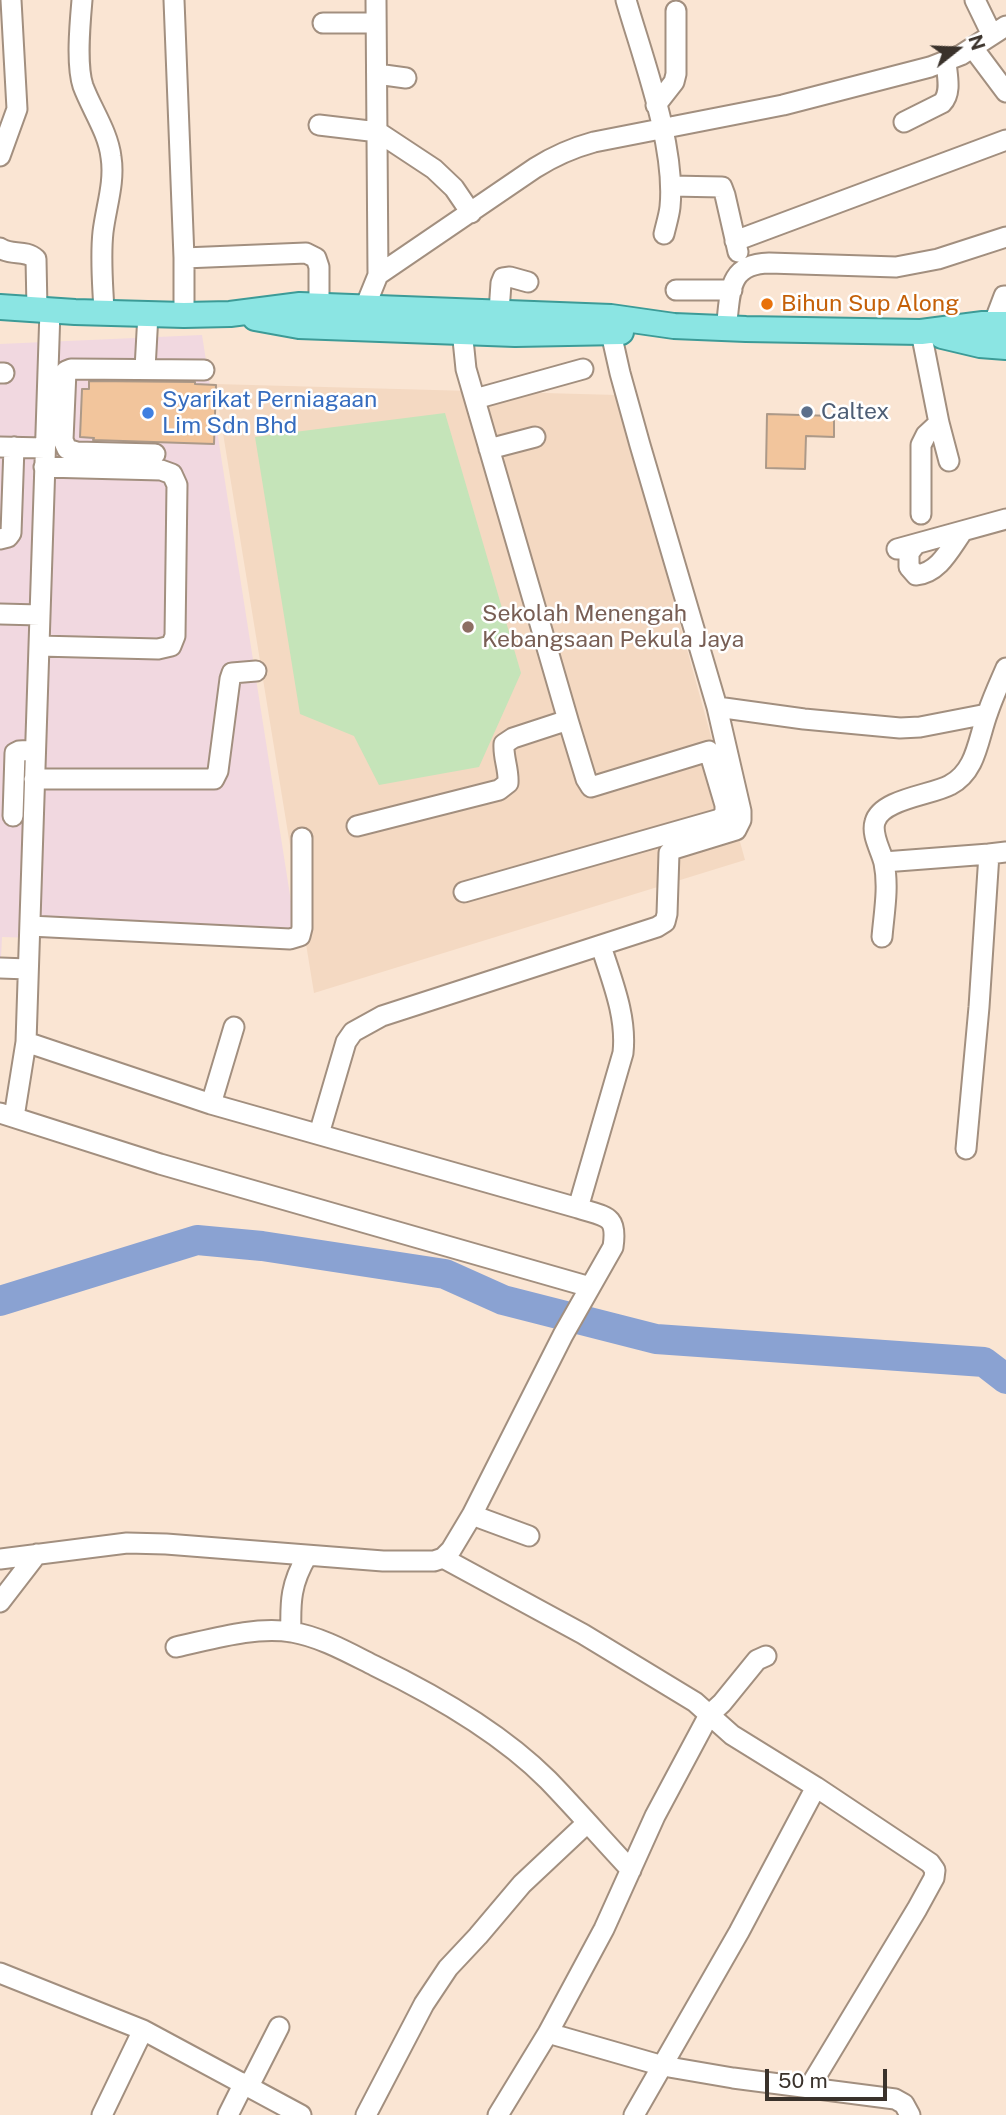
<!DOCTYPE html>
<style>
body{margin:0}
#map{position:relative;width:1006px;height:2115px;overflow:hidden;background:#fae5d3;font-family:"Public Sans",sans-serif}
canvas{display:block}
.north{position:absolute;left:922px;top:14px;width:70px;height:70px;-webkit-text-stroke:5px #fff;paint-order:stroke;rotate:72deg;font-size:19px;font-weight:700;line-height:28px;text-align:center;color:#3a322b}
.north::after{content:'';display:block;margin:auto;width:24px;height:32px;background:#3a322b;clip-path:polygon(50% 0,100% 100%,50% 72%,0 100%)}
.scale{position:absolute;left:765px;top:2069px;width:122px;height:32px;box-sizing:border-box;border:4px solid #3a322b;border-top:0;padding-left:9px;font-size:21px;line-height:24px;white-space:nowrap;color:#3a322b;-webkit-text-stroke:5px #fff;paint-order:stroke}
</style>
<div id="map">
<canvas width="1006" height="2115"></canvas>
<div class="north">N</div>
<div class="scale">50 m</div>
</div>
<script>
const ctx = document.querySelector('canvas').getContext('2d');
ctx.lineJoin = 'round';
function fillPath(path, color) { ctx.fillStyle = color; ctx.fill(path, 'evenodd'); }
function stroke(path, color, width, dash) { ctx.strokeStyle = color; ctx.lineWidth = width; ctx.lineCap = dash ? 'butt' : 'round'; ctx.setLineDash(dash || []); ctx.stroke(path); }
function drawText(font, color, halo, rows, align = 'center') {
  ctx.font = font + ' "Public Sans",sans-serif'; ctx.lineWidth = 5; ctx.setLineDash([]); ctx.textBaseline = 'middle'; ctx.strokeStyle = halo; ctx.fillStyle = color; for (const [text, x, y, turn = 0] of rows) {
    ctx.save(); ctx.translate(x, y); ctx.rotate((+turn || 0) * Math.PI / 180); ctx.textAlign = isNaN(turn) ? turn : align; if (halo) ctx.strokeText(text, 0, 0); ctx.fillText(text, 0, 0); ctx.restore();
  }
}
fillPath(new Path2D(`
 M215 384 617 395 745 860 314 993Z`), '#f4d9c2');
fillPath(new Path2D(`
 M202 335 298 946 2 937 0 979V344Z`), '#f1d8e0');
fillPath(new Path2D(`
 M445 413 521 673 479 767 379 785 354 736 300 714 255 437Z`), '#c5e4b9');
stroke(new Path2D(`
 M0 1301 197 1240 262 1246 445 1274 503 1300 656 1339 984 1362 1006 1379`), '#8aa2d2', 30);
const building = new Path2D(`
 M89 381 195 382V384L216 385 214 444 93 440 94 438 80 437 82 389H89Z
 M767 414 834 416V437L806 436 805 469 766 468Z`);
fillPath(building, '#f2c59c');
stroke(building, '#ac9988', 2);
const minor = new Path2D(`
 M82 0C80 23 76 65 83 86 92 110 108 132 111 157 115 182 106 207 103 232 100 259 103 286 104 313
 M174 0 184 258V315
 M626 0C643 59 676 146 670 207 669 216 666 225 664 234
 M975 0 992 35
 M323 23H376
 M973 48 1006 92
 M377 74 406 78
 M656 105 674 82 676 74V11
 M904 122 942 103C952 93 947 75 946 62
 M319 125 378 132 434 169 454 188 471 213
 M0 156 17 109 11 0
 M671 186 722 187 725 195 738 252
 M735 241 1006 140
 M0 248C11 256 25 249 36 259L37 309
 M184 258 306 253 316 258 319 267V306
 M378 275 535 168C554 156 572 148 594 142L783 105 930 67 961 55 1006 26
 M676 290H732
 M365 307 378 275 376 0
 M499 312 501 283 503 278 510 277 528 282
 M993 325 1004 296H1006
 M726 329C731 294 726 264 769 263L896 267 938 259 1006 237
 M921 332 939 423 949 461
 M145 369 148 314
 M0 373H4
 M475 399 583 369
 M0 447 45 448
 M489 449 535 437
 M155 454 77 452 67 449 63 440 66 371 71 369 204 370
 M921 514V445L926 435 939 423
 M0 539 8 537 11 533 14 447
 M916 544 909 553V567L916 575C939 573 950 549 963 531
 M897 549 1006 519
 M0 614 40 615
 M39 646 158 649 171 646 175 636 177 485 172 474 161 470 44 467
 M717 707 804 719 900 728 920 727 987 714
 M34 779H214L218 771 230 679 232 673 256 671
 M13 816 15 753 19 751 35 750
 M357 826 499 790 508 783C509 769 503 758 504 744L513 738 568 720 466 369 461 320
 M884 862 989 854
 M464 892 720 819 725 813V805L709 751 591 787 586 779 568 720
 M30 926 290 939 300 936 302 928V838
 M882 937C884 913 889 887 884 863 881 850 871 835 875 822 881 799 932 795 950 785 977 771 978 738 988 712 993 697 1000 682 1006 668
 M0 968 28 969
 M211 1104 234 1027
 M0 1113 160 1164 590 1287
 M14 1117 26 1042 50 310
 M319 1134 346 1042 353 1032 382 1016 657 927 665 922 667 914 669 853 674 849 736 830 741 820V811L717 707 640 445 620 373 611 333
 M966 1149 979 1007 989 854 1006 852
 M578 1208 623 1053C627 1016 612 981 601 946
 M472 1515 529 1536
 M443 1558 583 1634 695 1702 732 1735 816 1787 739 1932 634 2115
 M0 1559 127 1543 166 1544 383 1561H434L443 1558 451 1550 472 1515 563 1335 613 1247C618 1214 605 1217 578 1208L211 1104 26 1042
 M0 1602 37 1554
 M291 1632C290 1601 291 1583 307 1556
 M176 1647C213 1639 254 1626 292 1632 321 1637 349 1653 375 1666 433 1694 502 1734 548 1780 576 1809 603 1840 631 1870
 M0 1973 143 2030 301 2115
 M548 2033 663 2066 733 2078 895 2099 904 2104 910 2115
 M249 2086 279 2027
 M809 2088 917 1909 934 1878 935 1870 930 1863 816 1787
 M102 2115 143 2030
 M228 2115 244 2083
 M366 2115 424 2004 448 1968 478 1936 522 1884 587 1823
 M498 2115 548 2033 604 1929 655 1816 709 1715 722 1703 757 1660 766 1656`);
const major = new Path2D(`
 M0 307 75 312 184 315 230 314 300 305 611 317 674 326 746 329 921 332 983 324H1006
 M255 318 299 326 515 334 621 332
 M942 336 980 345 1006 347`);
stroke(minor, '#a28f7f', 23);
stroke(major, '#3c9b97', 28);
stroke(minor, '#fff', 19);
stroke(major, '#8be5e3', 24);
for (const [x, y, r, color] of [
 [767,304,7,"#e8710a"],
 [807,412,7,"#5c6f8a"],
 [148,413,7,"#3f7fe0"],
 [468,627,7,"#8d6e63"]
]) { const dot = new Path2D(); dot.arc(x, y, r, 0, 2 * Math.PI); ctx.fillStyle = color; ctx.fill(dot); stroke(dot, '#fff', 2.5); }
drawText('23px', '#c56008', '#fff', [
 ["Bihun Sup Along",781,304]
], 'left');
drawText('23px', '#366cbe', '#fff', [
 ["Syarikat Perniagaan",162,400],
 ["Lim Sdn Bhd",162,426]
], 'left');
drawText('23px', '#4e5e75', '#fff', [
 ["Caltex",821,412]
], 'left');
drawText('23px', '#785e54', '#fff', [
 ["Sekolah Menengah",482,614],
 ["Kebangsaan Pekula Jaya",482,640]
], 'left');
</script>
